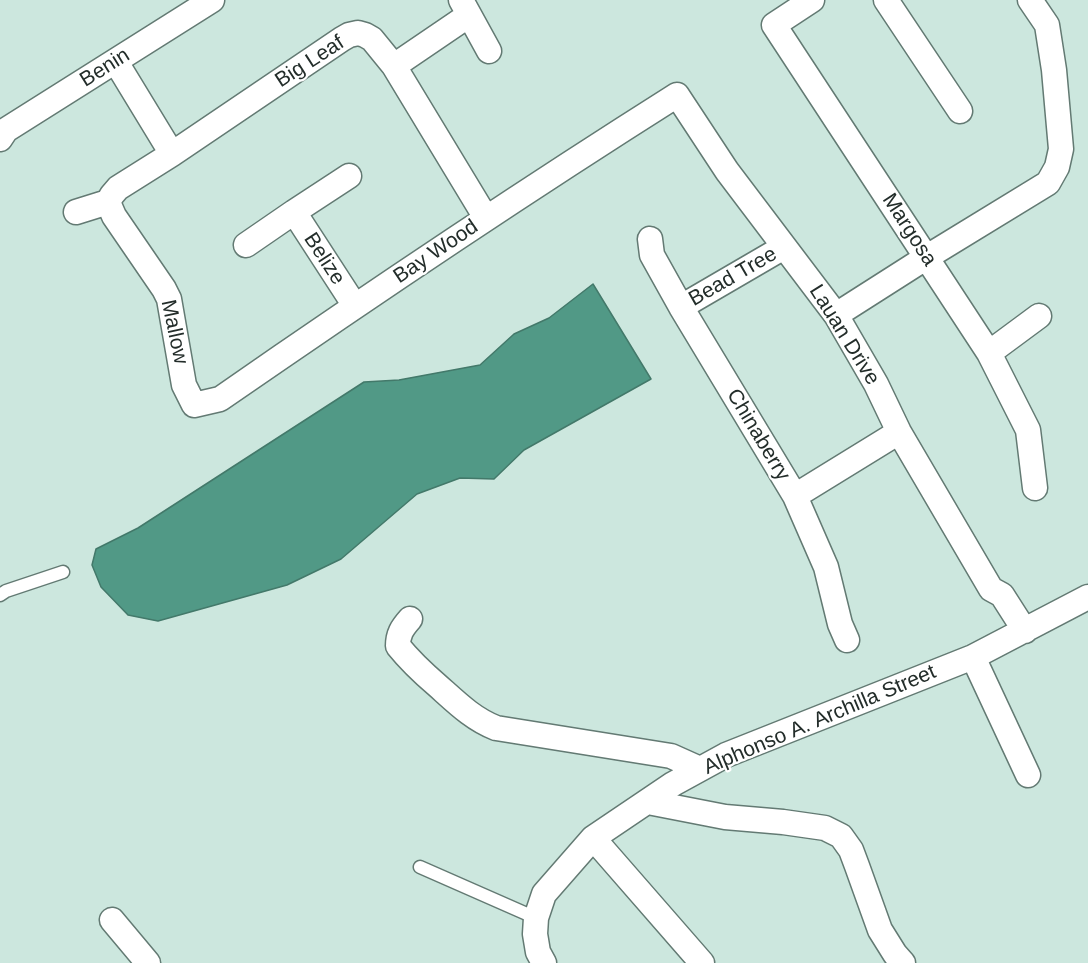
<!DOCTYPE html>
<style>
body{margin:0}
canvas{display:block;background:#cce7de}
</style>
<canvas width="1088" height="963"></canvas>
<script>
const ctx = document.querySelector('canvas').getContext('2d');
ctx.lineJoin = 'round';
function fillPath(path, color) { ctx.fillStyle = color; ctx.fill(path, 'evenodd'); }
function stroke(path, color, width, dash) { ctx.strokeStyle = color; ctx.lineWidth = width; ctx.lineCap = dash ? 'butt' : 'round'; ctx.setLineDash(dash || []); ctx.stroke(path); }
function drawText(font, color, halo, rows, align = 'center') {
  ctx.font = font + ' Arial,sans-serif'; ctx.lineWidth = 4.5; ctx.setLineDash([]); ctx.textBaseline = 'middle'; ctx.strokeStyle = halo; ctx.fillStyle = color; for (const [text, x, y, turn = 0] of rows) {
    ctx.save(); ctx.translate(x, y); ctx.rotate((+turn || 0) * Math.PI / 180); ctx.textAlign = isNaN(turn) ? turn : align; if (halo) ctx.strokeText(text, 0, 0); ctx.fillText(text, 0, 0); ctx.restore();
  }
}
const water = new Path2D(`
 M593 284 651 379 524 450 494 479 460 478 417 494 341 559 287 585 158 621 128 615 101 587 92 565 96 549 138 528 364 382 399 380 480 365 514 334 549 318Z`);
fillPath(water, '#519986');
stroke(water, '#43796a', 1.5);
const service = new Path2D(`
 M0 595 6 591 63 572
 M420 867 536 918`);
const minor = new Path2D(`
 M461 0 489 51
 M812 0 774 25 989 353 1028 430 1035 488
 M886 0 960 111
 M116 62 172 154
 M394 66 469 15
 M0 139 6 130 212 0
 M108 202 114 216 164 289 169 299 184 385 194 405 220 399C370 295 522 193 677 95L727 171 836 315 876 384 899 432 991 589 1002 595 1025 631
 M108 202 112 195 118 188 172 154 342 39 349 35 358 33 365 35 372 39 394 66 486 218
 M76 212 108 202
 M294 212 355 306
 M650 239 652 255 681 307 795 496 826 567 840 624 847 640
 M246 245 294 212 349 176
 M681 307 784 247
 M836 315 927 257 1048 183 1057 167 1061 149 1054 70 1047 25 1030 0
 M989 353 1039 316
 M795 496 899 432
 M410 619C402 628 398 634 398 646 410 661 424 674 438 686 457 703 473 719 496 728L671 756 700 769
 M973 657 1028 775
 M648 802 725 817 783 822 825 828 841 836 851 850 857 866 880 930 895 954 903 963
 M593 838 702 963
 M112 920 148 963
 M544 963 538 952 535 934 536 918 544 894 593 838 673 784 726 755 973 657 1088 597`);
stroke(service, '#637a73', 15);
stroke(minor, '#637a73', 27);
stroke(service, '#fff', 12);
stroke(minor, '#fff', 24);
drawText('21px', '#232d2a', '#fff', [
 ["Big Leaf",310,62,-33],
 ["Benin",105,68,-32],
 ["Margosa",909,230,57],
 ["Bay Wood",436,252,-34],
 ["Belize",324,259,57],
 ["Bead Tree",733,277,-30],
 ["Mallow",174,332,78],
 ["Lauan Drive",844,335,58],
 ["Chinaberry",758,435,59],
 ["Alphonso A. Archilla Street",820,720,-23]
]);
</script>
